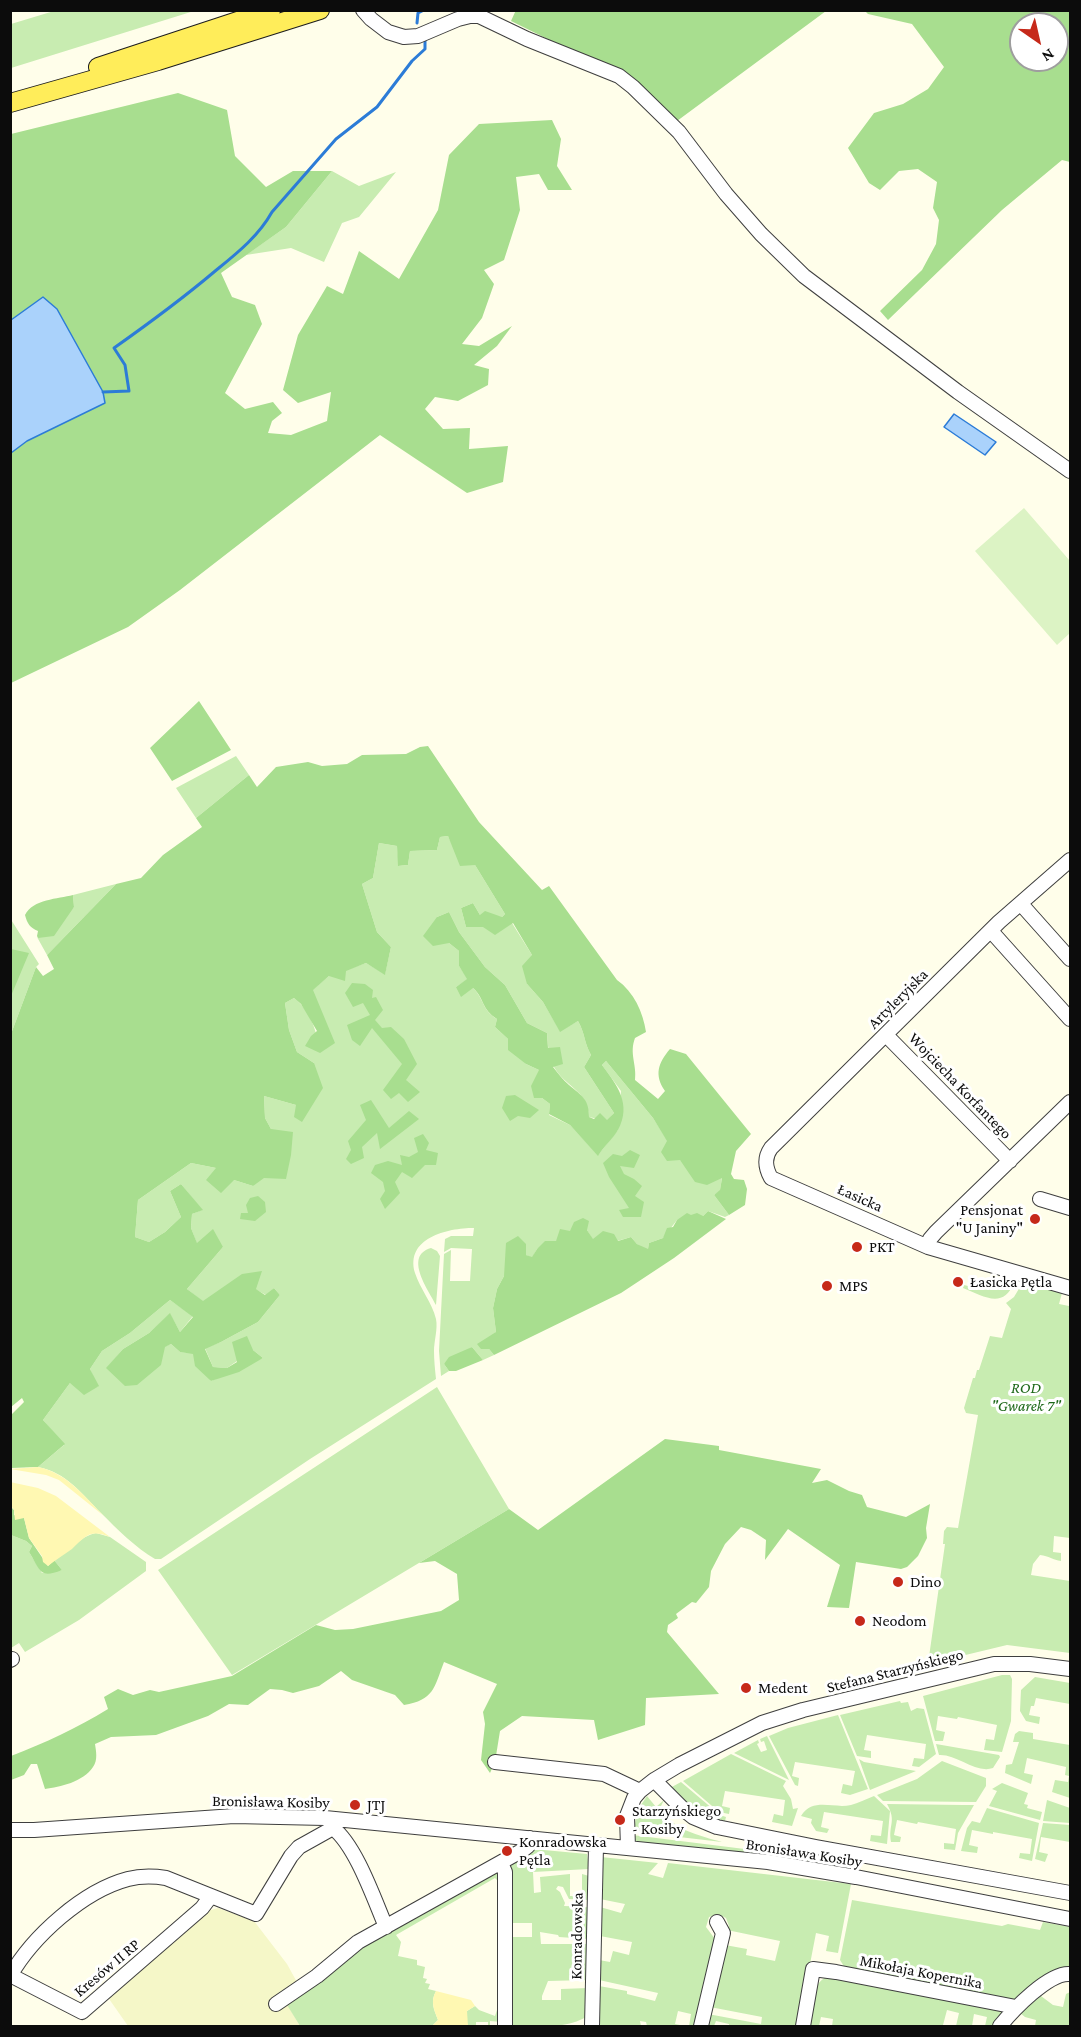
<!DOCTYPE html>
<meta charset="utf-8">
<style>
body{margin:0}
#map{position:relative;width:1081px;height:2037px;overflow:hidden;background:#fffeea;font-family:"Crimson Pro",serif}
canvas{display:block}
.frame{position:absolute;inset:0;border:12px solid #0c0c0c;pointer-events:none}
.north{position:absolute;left:1009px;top:12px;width:60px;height:60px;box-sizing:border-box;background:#fff;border:2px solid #9e9e9e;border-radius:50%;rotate:146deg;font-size:16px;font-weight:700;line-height:24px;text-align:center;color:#0c0c0c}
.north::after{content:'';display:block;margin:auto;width:21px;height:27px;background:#c6291a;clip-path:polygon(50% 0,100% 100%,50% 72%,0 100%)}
</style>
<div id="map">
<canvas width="1081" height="2037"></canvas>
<div class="frame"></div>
<div class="north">N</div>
</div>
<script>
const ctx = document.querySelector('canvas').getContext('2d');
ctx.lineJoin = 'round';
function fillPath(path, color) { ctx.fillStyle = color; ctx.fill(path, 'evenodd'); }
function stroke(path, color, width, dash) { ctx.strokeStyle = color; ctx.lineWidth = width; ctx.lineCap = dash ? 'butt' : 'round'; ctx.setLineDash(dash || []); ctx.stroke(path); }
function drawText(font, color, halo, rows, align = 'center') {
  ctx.font = font + ' "Crimson Pro",serif'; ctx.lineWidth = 6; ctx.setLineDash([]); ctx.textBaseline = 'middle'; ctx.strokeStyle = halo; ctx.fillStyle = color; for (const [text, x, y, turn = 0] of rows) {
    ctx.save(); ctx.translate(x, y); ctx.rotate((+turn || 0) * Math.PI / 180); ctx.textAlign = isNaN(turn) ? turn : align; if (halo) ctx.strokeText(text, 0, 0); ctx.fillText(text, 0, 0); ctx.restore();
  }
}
fillPath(new Path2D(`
 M218 1908 254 1921 287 1964 298 1984 282 1995 300 2026H128L107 1996 207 1911Z`), '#f5f7c8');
fillPath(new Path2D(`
 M54 11H194L11 68V24Z
 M332 171 359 186 396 172 359 217 342 223 324 262 291 248 246 255 286 227Z
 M236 756 249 775 196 818 176 788Z
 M448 836 453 846 475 865 505 914 502 917 480 915 473 903 461 908 466 927 512 923 532 955 527 984 543 1002 560 1031 578 1021C585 1033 584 1043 591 1055L584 1067 614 1113 607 1121 589 1117C588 1090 565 1087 554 1067 548 1057 548 1044 547 1033L527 1023 505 985 485 967 459 932 449 912 437 917 449 943 459 951V966L468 979 456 987 473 988C485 1000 481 1009 497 1019L495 1027 508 1039 526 1064 539 1070 542 1098 550 1104 549 1115 570 1125 598 1155 618 1130 621 1091 602 1065 606 1061 653 1118 680 1160 722 1177 720 1191 714 1195 729 1215 725 1217 708 1211 703 1216 677 1220 663 1238 649 1243 648 1250 637 1244 631 1237 617 1241 593 1240 587 1230 570 1231 556 1241 537 1249 532 1258 526 1255 504 1276 497 1289 493 1308 496 1332 489 1349 494 1355 483 1360 472 1347 444 1364 449 1371 441 1376 439 1351 444 1254 451 1250 450 1281H470L472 1249 451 1248 444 1252 445 1239 451 1236H473L474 1228C447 1228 405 1238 415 1273 420 1289 432 1302 436 1319 438 1329 434 1341 434 1351 434 1360 435 1370 436 1379L310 1459 161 1559H155C136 1548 117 1529 101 1513 82 1494 66 1472 38 1467L64 1445 43 1420 70 1383 98 1387 90 1369 102 1351 130 1333 170 1300 193 1316 180 1332 170 1314 149 1333 123 1349 107 1368 171 1344 180 1352 193 1353 211 1381 263 1358 253 1350 227 1368 213 1367 205 1348 221 1342 258 1322 280 1295 274 1288 266 1295 255 1289 219 1291 203 1302 187 1289 223 1247 197 1244 191 1228 192 1214 202 1210 181 1184 170 1191 181 1217 165 1232 149 1242 135 1237 138 1200 191 1163 216 1168 234 1180 253 1186 271 1129 265 1118 264 1096 296 1105 314 1063 297 1052 289 1030 285 1003 294 998C311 1011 317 1032 320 1053L312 990 329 976 366 963 385 974 391 947 377 932 362 884 373 878 379 843 397 846 399 866 408 865 410 851 437 850 440 837Z
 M116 884 47 955 37 937 38 938 74 907 73 895Z
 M10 918 39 964 36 967 11 1034Z
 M431 1248 437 1251 440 1256 436 1305C429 1291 403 1256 431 1248Z
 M1002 1277 1012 1278 1014 1282C1004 1310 983 1296 963 1288L964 1285C983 1290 988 1293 1002 1277Z
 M1023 1282 1062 1293 1059 1304 1069 1306 1070 1296V1538L1054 1536 1053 1552 1061 1553V1561C1053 1560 1049 1556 1040 1555L1033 1564 1031 1575 1070 1581V1653L1007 1645 928 1664 945 1544H943L944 1531 947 1527 958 1528 978 1415 966 1413 964 1408 973 1378H975L977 1370H979L990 1336 1002 1338 1011 1309 1006 1303 1014 1297Z
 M437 1387 509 1509 232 1675 158 1570Z
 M96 1533 110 1537 146 1562V1571L79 1620 25 1652 19 1643 11 1648V1535L26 1541 32 1546 29 1552 42 1573 62 1570 54 1560C69 1552 80 1536 96 1533Z
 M1002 1675H1010L1012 1679 1011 1721 1002 1752 984 1750 986 1739 994 1740 997 1725 958 1717 957 1719 938 1716 936 1730 945 1732 943 1741H935L923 1696Z
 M1035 1677 1070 1683V1704L1036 1698 1034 1706H1031L1029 1715 1040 1717 1039 1724 1026 1721 1020 1711 1021 1690Z
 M900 1701 901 1703 908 1702 911 1711 917 1708 924 1709 936 1754 919 1767 912 1766 914 1758 924 1759 926 1744 867 1735 864 1750 871 1751V1758L857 1756 840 1715Z
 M838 1715 868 1789 850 1795 841 1793 843 1784 852 1786 855 1771 795 1762 792 1776 799 1778 798 1786 795 1785 769 1736 788 1728Z
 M1019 1731 1033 1733V1739L1070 1745V1798L1052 1792 1055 1780 1068 1782 1069 1776 1065 1775 1066 1767 1027 1758 1024 1773 1033 1775 1031 1784 1005 1773 1006 1765 1012 1764 1019 1742H1013L1015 1734Z
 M767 1736 789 1780 734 1753 758 1740 759 1743 757 1744 761 1752 767 1750 764 1741 761 1742 760 1739Z
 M936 1744 999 1755 1000 1757 993 1768C976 1774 957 1754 939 1755Z
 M731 1754 786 1781 783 1786 791 1799 793 1809 798 1808 792 1826 772 1822 774 1814 783 1816 785 1800 725 1791 722 1806 730 1808 729 1814 719 1812 683 1781Z
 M859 1759 864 1762 916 1771 870 1790Z
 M942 1761 986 1778V1786L976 1802 883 1801 877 1795 917 1779Z
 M681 1782 720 1815 726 1817 725 1821C704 1816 685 1803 670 1788Z
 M1002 1783 1028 1793 1024 1804 1028 1805 1027 1808 1042 1812 1040 1820 989 1806 997 1791 992 1789Z
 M647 1796 656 1807 664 1800 661 1806C668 1829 701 1836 722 1842L636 1832 634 1830 637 1811Z
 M874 1796 890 1811 887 1844 870 1841 871 1835 881 1836 883 1821 824 1812 821 1827 829 1829 827 1833 816 1831 811 1823 812 1819 801 1816C813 1797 833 1809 851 1805 858 1803 866 1799 874 1796Z
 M1047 1800 1070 1808V1823L1043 1821Z
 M887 1804 963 1805H974L958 1833 955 1850 944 1849V1843L954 1844 956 1829 918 1822 917 1824 897 1820 894 1835 901 1837 900 1842H891C888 1824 897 1822 887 1804Z
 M987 1808 1039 1823 1032 1861 1019 1858 1020 1853 1030 1854 1032 1839 993 1832V1834L972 1830 969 1845 978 1847 977 1853 961 1851 967 1828 972 1821 980 1823Z
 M1043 1823 1070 1825V1842L1041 1837 1039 1852 1048 1854 1045 1862 1035 1859Z
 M632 1835 801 1856 860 1867 856 1873 639 1846 633 1841Z
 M533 1849 587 1854 589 1869 533 1872 534 1893 541 1892 540 1877 570 1874V1896H582V1874L589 1876V1900L569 1899 563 1887 558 1886 556 1889 560 1892 565 1903 564 1906 588 1907V1939L559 1937 558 1935 540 1932 541 1944H589L588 1980 548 1981 542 1996V2000H561V1989L588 1988V2016C564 2030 540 2026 513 2026L511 2023 509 1937H532V1923H509L508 1868Z
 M601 1857 658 1863 648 1874 663 1878 668 1863 851 1884 838 1953 826 1951 829 1936 816 1933 798 2026H729V2024L716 2021 714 2026H705L708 2014 761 2024 762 2017 710 2007 725 1945 747 1949 746 1955 775 1961 780 1941 727 1930 729 1926 726 1918 718 1914 709 1917 706 1927 718 1943 698 2026H689L691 2014 678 2011 675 2024 685 2026H647L646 2022 640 2021 641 2026H600L598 2023 599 1986 627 1991V1994L655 2001 658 1993 599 1980V1960L610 1962 613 1951 629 1955 632 1942 600 1936V1907L621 1913 625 1904 600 1899Z
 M498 1869 501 1879 498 1881 495 1878 396 1935 401 1942 398 1956 417 1960V1965L425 1967 423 1978 427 1979 425 1983 430 1984 428 1989 436 1991C430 2002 434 2009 438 2020L432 2026H300L284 2000 359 1944Z
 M852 1900 1002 1926 1008 1924 1040 1930 1043 1922 1070 1927V1971L1018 2000 1009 2001 845 1968 840 1960Z
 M827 1977 1004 2012 994 2026H985L987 2017 974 2014 972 2026H956L959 2013 947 2010 943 2025 947 2026H832L833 2019 821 2017 819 2026H809C811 2012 811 1982 827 1977Z
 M1070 1992V2026H1035L1036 2020 1025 2017 1020 2013 1041 1996 1053 2005 1063 2007 1066 1994Z
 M475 2006 479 2010 495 2016 498 2007 502 2022 490 2021V2026H488V2022H476V2026H468L466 2019 467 2011Z`), '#c8ecb1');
fillPath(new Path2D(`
 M516 10 826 11 677 121 570 50 511 21Z
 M865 11H1070V162L1062 160 1002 210 888 320 880 311 922 270 936 244 939 220 933 208 937 182 918 169 899 171 880 190 869 183 848 148 874 113 903 104 928 89 944 67 912 24 868 14ZM1021 24H1057V60H1021Z
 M178 93 227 110 235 156 266 187 293 171H332L286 227 221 273 232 297 255 305 262 324 225 393 245 409 273 402 282 413 272 421 268 433 291 435 327 421 331 392 298 403 283 390 298 335 327 286 343 294 359 251 399 279 438 210 449 155 479 124 552 120 561 139 557 166 572 190H548L539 174 516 177 520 210 504 260 484 270 494 284 482 318 462 344 479 346 512 326 497 346 474 365 489 369 488 385 458 401 435 397 425 409 443 429 470 428 469 449 508 446 503 482 467 493 380 435 180 590 128 627 11 683V134Z
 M199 701 231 750 172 781 150 748Z
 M428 746 479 822 542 890 549 886 617 980C634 992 643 1012 646 1032L635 1038C629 1054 637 1064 635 1080L658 1099 665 1091C654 1075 658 1063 670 1049L686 1054 751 1134 736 1151 731 1174 734 1179 744 1180 747 1189 745 1205 729 1215 714 1195 720 1190 722 1178 707 1185 695 1182 680 1160 667 1161 661 1152 667 1141 653 1118 606 1061 602 1065C617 1085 632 1104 618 1130 613 1139 603 1147 598 1156L570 1125 549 1114 550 1104 542 1098H534L531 1086 539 1070 526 1064 508 1050V1039L495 1027 497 1019C481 1009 485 999 473 988L461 997 456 987 467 979 459 966V951L449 943 433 946 423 936 437 917 449 912 459 932 485 967 505 985 527 1023 547 1033 548 1048 560 1047 563 1064 553 1067C558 1073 563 1080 569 1085 582 1096 589 1099 589 1117L594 1119 600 1113 607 1120 614 1113 584 1067 591 1055C584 1043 585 1033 578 1021L560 1032 543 1002 527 984 522 966 532 955 513 923 495 935 483 927H466L461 908 473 903 480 915 485 911 502 917 505 914 475 865 460 866 448 836 440 837 437 850 410 851 408 865 398 866 397 846 379 843 373 878 362 884 377 932 391 947 385 975 366 963 346 971 345 981 329 976 313 990 335 1043 320 1053 305 1046 311 1036 317 1031 301 1004 294 998 285 1003 289 1030 297 1052 314 1063 323 1088 302 1122 294 1117 296 1105 264 1096 265 1118 271 1129 293 1132 291 1155 286 1179 264 1178 253 1186 234 1180 221 1193 206 1180 216 1168 191 1163 138 1200 135 1237 149 1242 165 1232 181 1217 170 1191 181 1184 203 1210 192 1214 191 1228 197 1243 213 1229 223 1247 187 1289 203 1301 242 1274 262 1271 256 1289 265 1295 274 1288 280 1295 258 1322 221 1342 205 1349 213 1367 227 1368 237 1362 232 1342 247 1336 253 1350 263 1358 239 1372 211 1381 195 1366 193 1354 180 1352 171 1344 165 1347 161 1365 137 1385 125 1386 106 1368 123 1349 149 1333 170 1313 180 1332 193 1317 170 1300 130 1333 102 1351 90 1369 99 1386 84 1395 70 1383 43 1420 65 1444 38 1467 11 1468V1415L24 1402 22 1398 11 1407V1034L36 967 43 976 54 969 47 955 116 884 141 878 163 855 202 827 196 818 249 775 257 787 276 767 308 762 322 766 347 764 362 755 406 754 420 747Z
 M73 895 74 907 54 936 38 938 37 936 38 931C30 928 27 923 25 915 33 899 58 899 73 895Z
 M11 949 29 953 11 996 10 949Z
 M352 983 365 984 373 990 372 998 376 997 383 1010 375 1020 382 1028 391 1027 404 1039 417 1064 406 1080 420 1092 408 1102 399 1093 391 1099 383 1090 402 1064 372 1028 360 1046 352 1040 347 1025 370 1015 363 1003 353 1007 345 993Z
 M515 1095 539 1110 530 1118 518 1116 510 1121 502 1108 506 1096Z
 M371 1100 389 1128 409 1111 419 1119 380 1149 377 1133 362 1147 364 1158 351 1164 346 1159 351 1150 348 1141 366 1120 360 1105Z
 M423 1134 429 1143 426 1150 438 1153 436 1165H425L412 1178 402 1172 395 1182 400 1193 385 1209 380 1199 385 1191 383 1182 371 1173 375 1165 388 1161 402 1165 400 1155 409 1157 418 1152 414 1138Z
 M630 1150 640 1155 634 1168 620 1166 624 1174 634 1179 642 1186 635 1196 644 1202 641 1217H623L619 1210 629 1208 609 1177 603 1163 613 1154 622 1156Z
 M258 1196 265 1202 266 1212 255 1221 240 1219 241 1213H248L246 1205 250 1198Z
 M708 1211 726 1219 674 1258 621 1293 494 1355 489 1349H481L477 1344 496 1332 493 1308 497 1289 504 1276 506 1243 518 1236 526 1244V1255L532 1257 537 1249 545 1241H556L560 1229 570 1231 574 1222 583 1218 589 1221 587 1230 593 1239 603 1231 614 1234 618 1241 631 1237 637 1244 648 1249 649 1243 663 1238 667 1228 673 1227 677 1220 687 1213 691 1215 697 1213 703 1216Z
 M472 1347 483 1360 456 1371H449L444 1364 449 1357Z
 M665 1439 719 1446V1450L821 1469 812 1483 827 1480 849 1491 862 1495 867 1507 906 1517 930 1504 926 1528 927 1538 918 1556 907 1567 901 1569 856 1562 849 1608 827 1607 840 1565 788 1529 765 1560 766 1540 751 1530 741 1527 725 1544 711 1571 709 1587 696 1603 692 1602 676 1614 678 1618 668 1625 667 1632 719 1694 646 1698 645 1725 598 1740 594 1720 522 1716 500 1731 495 1762 490 1773 481 1760 485 1724 483 1712 497 1684 444 1662C434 1688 434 1700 404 1705L395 1695 352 1680 341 1671 319 1686 293 1693 282 1690 270 1689 248 1705 229 1704 208 1716 156 1735 111 1737 95 1744C96 1751 98 1760 93 1767 83 1782 60 1787 45 1789L37 1764H31L24 1775 11 1780V1756C45 1743 77 1728 108 1709L104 1697 118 1689 133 1695 150 1690 159 1692 232 1676 316 1625 335 1630 353 1629 441 1611 459 1600 457 1574 435 1561 419 1563 509 1509 538 1530Z
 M10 1506 14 1510V1515L24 1518 29 1538 48 1566 54 1560 62 1570C39 1579 41 1571 29 1552L32 1546 26 1541 11 1535Z`), '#a8de8f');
fillPath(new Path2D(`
 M38 1467C67 1473 84 1496 104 1516L59 1480 46 1475 10 1469Z
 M10 1482 38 1488 56 1496 110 1537C90 1529 86 1536 72 1549 64 1555 55 1560 48 1566L43 1562 42 1556 29 1538 24 1518 15 1520 14 1510 11 1506Z
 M436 1991 471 2000 475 2006 467 2011 468 2026H432L438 2020C434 2009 430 2002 436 1991Z`), '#fff8b2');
fillPath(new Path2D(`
 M1024 508 1070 561V633L1057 645 975 551Z`), '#dcf3c4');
const water = new Path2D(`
 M43 297 57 309 103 392 105 403 27 441 11 453V320Z
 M954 414 996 442 985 455 944 427Z`);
fillPath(water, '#aad2fb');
stroke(water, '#2c7cd7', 1.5);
stroke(new Path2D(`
 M417 23 418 13 424 10
 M103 392 129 391 125 365 114 348C148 324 182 299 214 272 236 254 258 237 272 212L336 139 377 107 412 61 425 49V41`), '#2c7cd7', 3);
const minor = new Path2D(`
 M363 10 371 19 388 32 404 37 418 36 458 19 470 16H479L527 39 619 76 633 87 679 132 726 194 761 234 804 276 958 392 1070 471
 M1070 860 999 922 771 1148C764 1158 765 1167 771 1178L928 1247 1070 1288
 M1021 904 1070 959
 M991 931 1070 1019
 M886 1035 1010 1161
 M1040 1199 1070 1208
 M928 1247 930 1239 936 1232 1070 1102
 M10 1660 12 1659
 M495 1762 604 1774 640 1791
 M654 1780 683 1809 693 1817 717 1827 816 1847 1070 1893
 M333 1828C356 1846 374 1899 386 1927
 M10 1830H34L234 1816 325 1818 768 1862 856 1877 1070 1919
 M628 1848 627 1816 634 1798 640 1791 654 1780 679 1765 762 1723 803 1710 994 1664H1030L1070 1669
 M501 1863 505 1872V2026
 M10 1975 82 2012 202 1908 211 1896
 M10 1976C33 1936 83 1891 128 1879 140 1876 153 1876 166 1878L256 1914 291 1856 299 1847 333 1828
 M276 2004 317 1976 358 1942 523 1850 528 1846 530 1838
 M592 2026 596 1846
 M701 2026 723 1933 717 1922
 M803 2026 813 1969 836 1972 1016 2007
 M1000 2026C1013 2010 1049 1972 1070 1974`);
const major = new Path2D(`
 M98 67 271 10
 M10 103 158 61 320 10`);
stroke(minor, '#3f3f3f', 16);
stroke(major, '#1d1d1d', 20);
stroke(minor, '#fff', 14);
stroke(major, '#ffed5a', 18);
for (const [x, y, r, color] of [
 [1035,1219,6,"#c6291a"],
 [857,1247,6,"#c6291a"],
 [958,1282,6,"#c6291a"],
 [827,1286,6,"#c6291a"],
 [898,1582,6,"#c6291a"],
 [860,1621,6,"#c6291a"],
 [746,1688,6,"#c6291a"],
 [355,1805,6,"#c6291a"],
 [620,1820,6,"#c6291a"],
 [507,1851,6,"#c6291a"]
]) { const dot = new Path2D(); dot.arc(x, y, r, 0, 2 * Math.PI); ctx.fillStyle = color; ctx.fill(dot); stroke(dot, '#fff', 2); }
drawText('16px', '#0c0c0c', '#fff', [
 ["Artyleryjska",898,999,-45],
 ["Wojciecha Korfantego",960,1086,46],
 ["Łasicka",860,1198,24],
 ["Stefana Starzyńskiego",895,1671,-14],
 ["Bronisława Kosiby",271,1802,1],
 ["Bronisława Kosiby",804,1853,9],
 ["Konradowska",577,1936,-89],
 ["Kresów II RP",107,1968,-40],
 ["Mikołaja Kopernika",921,1972,11]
]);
drawText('16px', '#0c0c0c', '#fff', [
 ["Pensjonat",1023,1210,"right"],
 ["\"U Janiny\"",1023,1228,"right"],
 ["PKT",869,1247],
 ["Łasicka Pętla",970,1282],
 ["MPS",839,1286],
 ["Dino",910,1582],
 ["Neodom",872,1621],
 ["Medent",758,1688],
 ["JTJ",367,1805],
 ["Starzyńskiego",632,1811],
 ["- Kosiby",632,1829],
 ["Konradowska",519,1842],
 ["Pętla",519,1860]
], 'left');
drawText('italic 16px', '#1d6818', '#fff', [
 ["ROD",1026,1388],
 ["\"Gwarek 7\"",1026,1406]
]);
</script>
